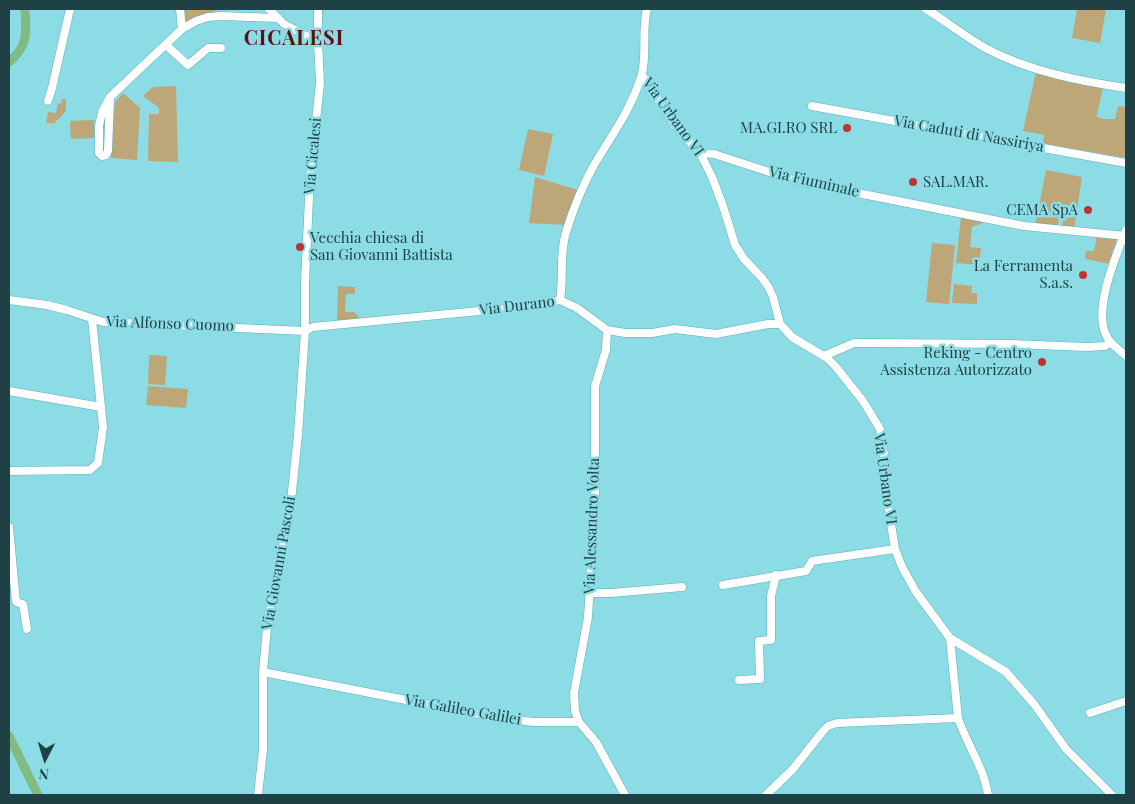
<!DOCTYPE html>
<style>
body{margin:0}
#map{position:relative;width:1135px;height:804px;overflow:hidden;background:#8cdce6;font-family:"Playfair Display",serif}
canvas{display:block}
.frame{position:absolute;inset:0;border:10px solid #1f4044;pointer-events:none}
.north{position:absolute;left:20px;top:734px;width:50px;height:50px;-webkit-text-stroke:4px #8cdce6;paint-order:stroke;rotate:185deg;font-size:14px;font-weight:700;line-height:20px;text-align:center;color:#1f4044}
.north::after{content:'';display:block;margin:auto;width:18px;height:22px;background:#1f4044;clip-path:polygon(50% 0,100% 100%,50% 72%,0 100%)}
</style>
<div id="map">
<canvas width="1135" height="804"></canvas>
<div class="frame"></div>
<div class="north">N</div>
</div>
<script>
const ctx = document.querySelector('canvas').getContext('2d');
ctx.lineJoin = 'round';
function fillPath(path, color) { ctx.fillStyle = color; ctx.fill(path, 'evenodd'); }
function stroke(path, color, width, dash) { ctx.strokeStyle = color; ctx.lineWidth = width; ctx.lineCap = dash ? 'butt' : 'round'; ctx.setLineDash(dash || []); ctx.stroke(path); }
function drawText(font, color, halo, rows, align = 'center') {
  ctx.font = font + ' "Playfair Display",serif'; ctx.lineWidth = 5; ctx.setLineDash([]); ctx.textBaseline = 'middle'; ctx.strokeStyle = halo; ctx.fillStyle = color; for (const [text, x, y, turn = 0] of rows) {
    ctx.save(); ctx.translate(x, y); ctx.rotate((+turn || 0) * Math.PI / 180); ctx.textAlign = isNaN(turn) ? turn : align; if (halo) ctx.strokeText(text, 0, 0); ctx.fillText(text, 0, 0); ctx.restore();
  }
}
fillPath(new Path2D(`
 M183 9H213L217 13 184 25Z
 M1077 9H1106L1100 43 1072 38Z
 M1036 72 1103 88 1097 114V117L1103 119H1115L1118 106 1126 107V158L1043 144 1044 135 1023 131Z
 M176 86 178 162 148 161 149 114H159V108L143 96 153 87Z
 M123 93 140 108 137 160 111 158 115 102Z
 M62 99H66V111L59 119 56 120 55 123H46L48 112 56 113 58 103 61 104Z
 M94 120V138L71 139 70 121Z
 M528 129 553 134 544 176 519 170Z
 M1046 170 1082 177 1074 230 1062 229 1063 220H1059L1057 228 1035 226Z
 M535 177 578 190 565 225 529 223Z
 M961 216 985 222 972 227 970 247 981 248 979 265 956 263Z
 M1097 235 1114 238 1117 243V247L1111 252 1113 255 1110 264 1085 259 1086 251H1094Z
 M932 243 955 245 949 304 926 302Z
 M954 284 972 286 971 293H977V304L952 303Z
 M338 286 355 287V294H346L345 312H354L363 321 337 322Z
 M149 355 167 356 165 385 148 384Z
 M148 386 188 389 186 408 146 405Z`), '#bda778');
stroke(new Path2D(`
 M9 62C29 45 26 33 25 9
 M9 736 38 795`), '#81ba83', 9);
const minor = new Path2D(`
 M180 9 182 29
 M926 9C946 21 965 37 987 49 1029 71 1079 81 1126 88
 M318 42V9
 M166 45 188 65 208 48H221
 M642 75 675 126 700 153 712 177 723 206 735 245 744 259 762 278 769 288 773 297 780 324 792 337 827 358 836 367 863 401 880 429 884 454 887 499 895 549 902 567 916 592 950 638 1006 672 1034 704 1066 749 1112 795
 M110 97 108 151 106 155 102 156 99 153V126L102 112 110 97 182 29 196 21 208 17 221 16 278 18
 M48 101 52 88 70 9
 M812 106 1126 163
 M700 153 714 154 797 181 1024 226 1126 236
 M1126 230C1116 256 1092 311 1107 337 1111 345 1120 350 1126 356
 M9 300 47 305 67 310 103 322 305 331 313 327 531 306 560 300 577 308 607 330 625 333H652L675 329 716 334 768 324H780
 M560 300C564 277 559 254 566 232 573 210 583 185 594 165 612 134 630 112 641 77 648 56 641 31 647 9
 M824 356 854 343H871L1010 344 1088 347 1105 346 1111 342
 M9 391 101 407
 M9 471 90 470 98 463 103 427 92 319
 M9 527 16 602 23 604 27 629
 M723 585 806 571 812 561 895 549
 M589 593H611L682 587
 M950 638 958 718C967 745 984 767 988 795
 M263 672 498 718 534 722H579L596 742 625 795
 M739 680 760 679 759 641 771 640V596L776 575
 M1090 713 1126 701
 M579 722 575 711 574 693 588 617 595 497V386L606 350 607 330
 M258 795 263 750V672L267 627 290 510 298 435 305 331V282L310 177 320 83 318 42 284 24 269 9
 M766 795 793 769 823 731 828 726 837 723 958 718`);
stroke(minor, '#5dadb6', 9);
stroke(minor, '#fff', 8);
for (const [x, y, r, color] of [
 [847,128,5,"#c13233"],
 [913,182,5,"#c13233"],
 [1088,210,5,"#c13233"],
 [300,247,5,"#c13233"],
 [1083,275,5,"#c13233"],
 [1042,362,5,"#c13233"]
]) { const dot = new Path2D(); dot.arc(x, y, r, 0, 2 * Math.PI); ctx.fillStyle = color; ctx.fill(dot); stroke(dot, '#8cdce6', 2); }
drawText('15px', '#1f4044', '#8cdce6', [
 ["Via Urbano VI",673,117,54],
 ["Via Caduti di Nassiriya",969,134,10],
 ["Via Cicalesi",313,156,-85],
 ["Via Fiuminale",814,182,13],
 ["Via Durano",517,306,-7],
 ["Via Alfonso Cuomo",170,324,2],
 ["Via Urbano VI",885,479,82],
 ["Via Alessandro Volta",592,526,-88],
 ["Via Giovanni Pascoli",279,563,-80],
 ["Via Galileo Galilei",463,710,10]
]);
drawText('15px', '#1f4044', '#8cdce6', [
 ["MA.GI.RO SRL",837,128],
 ["SAL.MAR.",923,182,"left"],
 ["CEMA SpA",1078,210],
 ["Vecchia chiesa di",310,238,"left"],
 ["San Giovanni Battista",310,255,"left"],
 ["La Ferramenta",1073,266],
 ["S.a.s.",1073,283],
 ["Reking - Centro",1032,353],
 ["Assistenza Autorizzato",1032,370]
], 'right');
ctx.letterSpacing = '1px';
drawText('bold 20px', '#581314', '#8cdce6', [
 ["CICALESI",294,39]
]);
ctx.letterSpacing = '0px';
</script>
